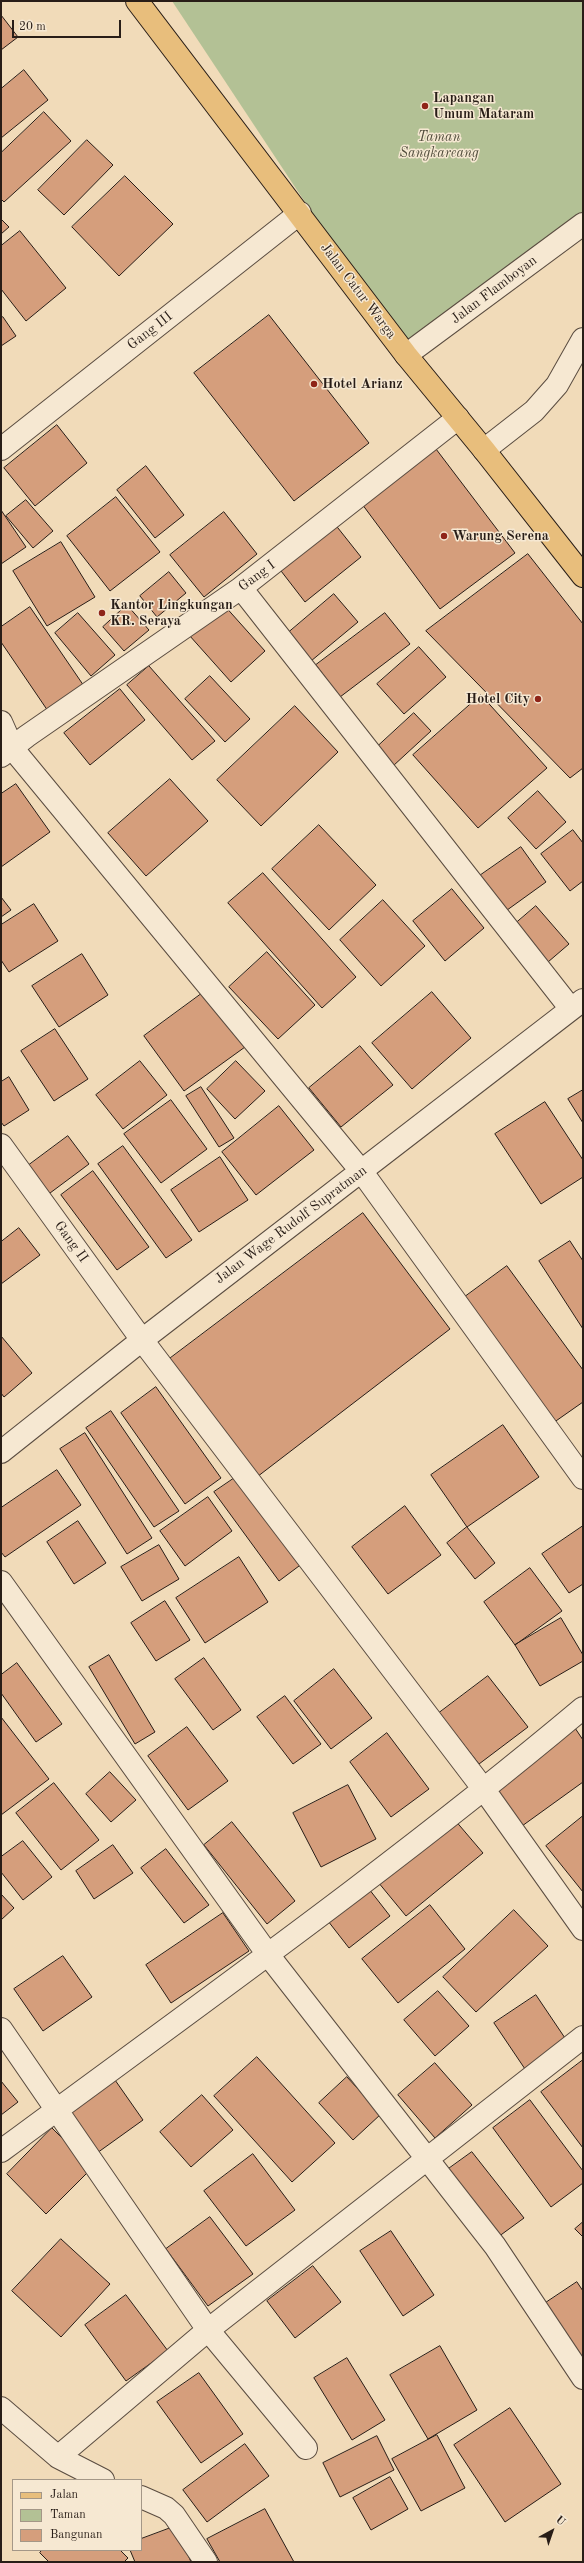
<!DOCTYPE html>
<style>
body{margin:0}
#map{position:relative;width:584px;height:2563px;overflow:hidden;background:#f1dbb9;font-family:"Old Standard TT",serif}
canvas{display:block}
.frame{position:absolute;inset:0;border:2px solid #281d17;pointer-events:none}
.legend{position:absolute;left:12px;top:2479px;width:130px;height:72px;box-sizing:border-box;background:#f6e8d2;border:1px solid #a49787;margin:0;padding:5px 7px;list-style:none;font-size:12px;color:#281d17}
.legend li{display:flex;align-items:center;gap:8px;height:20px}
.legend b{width:20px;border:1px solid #a49787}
.north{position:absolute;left:532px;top:2511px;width:40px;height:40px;-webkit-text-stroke:3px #f6e8d2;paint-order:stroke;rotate:40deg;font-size:11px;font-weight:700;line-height:16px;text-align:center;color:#281d17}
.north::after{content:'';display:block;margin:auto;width:14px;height:18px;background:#281d17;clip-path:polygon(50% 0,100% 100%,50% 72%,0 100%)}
.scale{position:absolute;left:12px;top:20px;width:109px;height:18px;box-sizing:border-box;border:2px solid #281d17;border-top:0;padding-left:5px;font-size:12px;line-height:14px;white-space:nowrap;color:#281d17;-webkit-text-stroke:3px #f6e8d2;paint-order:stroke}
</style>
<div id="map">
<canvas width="584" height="2563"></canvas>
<div class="frame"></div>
<ul class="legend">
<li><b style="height:5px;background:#e8be7c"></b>Jalan</li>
<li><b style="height:11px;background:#b3c195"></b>Taman</li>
<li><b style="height:11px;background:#d59e7c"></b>Bangunan</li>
</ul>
<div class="north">U</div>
<div class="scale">20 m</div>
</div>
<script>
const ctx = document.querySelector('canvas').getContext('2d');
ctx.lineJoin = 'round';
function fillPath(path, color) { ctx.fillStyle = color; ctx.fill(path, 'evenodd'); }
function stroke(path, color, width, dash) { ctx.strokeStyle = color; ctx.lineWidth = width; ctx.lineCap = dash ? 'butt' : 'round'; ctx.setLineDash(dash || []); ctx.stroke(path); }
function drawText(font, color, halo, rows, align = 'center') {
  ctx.font = font + ' "Old Standard TT",serif'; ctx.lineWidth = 3; ctx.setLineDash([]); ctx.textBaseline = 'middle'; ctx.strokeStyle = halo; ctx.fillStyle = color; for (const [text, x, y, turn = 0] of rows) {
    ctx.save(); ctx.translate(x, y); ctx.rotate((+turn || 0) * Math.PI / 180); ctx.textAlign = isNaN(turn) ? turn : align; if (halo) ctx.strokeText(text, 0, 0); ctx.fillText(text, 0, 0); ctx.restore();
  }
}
fillPath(new Path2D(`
 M172 1H583V224L406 355Z`), '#b3c195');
const building = new Path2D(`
 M1 15 18 37 1 50Z
 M24 70 48 100 1 138V89Z
 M44 112 71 141 4 202 1 199V153Z
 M87 140 113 165 64 215 38 190Z
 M125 176 173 224 119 276 72 227Z
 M1 219 9 227 1 234Z
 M20 231 66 288 26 321 1 289V246Z
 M269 315 369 443 294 501 194 373Z
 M3 317 16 336 1 346V318Z
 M57 425 87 463 35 506 4 468Z
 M436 449 515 553 440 609 362 504Z
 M146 466 184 515 155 538 117 490Z
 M116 497 160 552 110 591 67 536Z
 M26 500 53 531 33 548 6 516Z
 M1 510 26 547 1 564Z
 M224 512 257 554 204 597 170 555Z
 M334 523 361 557 305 602 278 567Z
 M61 542 95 597 47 626 13 571Z
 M528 554 583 624V768L570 778 426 631Z
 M169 572 186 593 157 617 140 596Z
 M334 594 358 622 311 661 288 633Z
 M223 604 265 651 231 682 189 635Z
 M127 605 149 630 124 651 103 627Z
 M30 607 86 689 50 714 1 642V627Z
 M78 613 115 655 91 676 55 633Z
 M385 613 410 644 340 697 316 665Z
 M419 647 446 677 404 714 377 684Z
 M149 666 215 741 192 760 127 685Z
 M210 676 250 719 225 742 185 699Z
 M120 689 145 720 90 765 64 733Z
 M481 695 547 768 478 828 413 755Z
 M295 706 338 752 261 826 217 780Z
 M414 713 431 731 393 766 376 748Z
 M170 779 208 821 146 876 108 833Z
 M16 784 50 832 1 867V794Z
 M538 791 566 822 536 849 508 818Z
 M319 825 376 885 329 930 272 869Z
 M573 830 583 843V881L570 891 541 854Z
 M521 847 546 882 503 913 478 877Z
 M263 873 356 977 322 1008 228 903Z
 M452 889 484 928 445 961 413 921Z
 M1 897 11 910 1 917Z
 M383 900 425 946 381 986 340 940Z
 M34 904 58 941 9 972 1 960V925Z
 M536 906 569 944 548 962 515 924Z
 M267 952 315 1005 278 1039 229 987Z
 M82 954 108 995 59 1027 32 986Z
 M204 992 245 1047 184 1091 144 1036Z
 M432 992 471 1038 412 1089 372 1043Z
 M55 1029 88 1079 54 1101 21 1051Z
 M360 1046 393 1085 341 1127 309 1088Z
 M140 1061 167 1095 123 1129 96 1095Z
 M236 1061 265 1091 235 1119 207 1089Z
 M9 1077 29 1110 4 1126 1 1122V1082Z
 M201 1087 234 1138 219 1147 186 1096Z
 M583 1090V1123L568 1099Z
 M171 1100 207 1149 161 1183 124 1134Z
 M545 1102 583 1160V1177L541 1204 495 1134Z
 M279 1106 314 1150 256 1195 222 1152Z
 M68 1136 89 1164 46 1196 25 1168Z
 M123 1146 192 1240 166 1258 98 1164Z
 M220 1157 248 1200 199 1232 171 1190Z
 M93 1171 149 1247 117 1270 61 1195Z
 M363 1213 450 1329 253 1480 164 1363Z
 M19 1228 40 1255 1 1284V1242Z
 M570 1241 583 1261V1329L539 1261Z
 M507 1266 583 1370V1402L553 1423 462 1299Z
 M1 1336 32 1373 4 1397 1 1393Z
 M156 1387 221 1478 185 1504 121 1413Z
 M111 1411 179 1511 154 1527 86 1428Z
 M503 1425 539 1477 467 1527 431 1475Z
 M85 1433 152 1538 127 1554 60 1449Z
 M57 1470 81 1505 5 1557 1 1552V1508Z
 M239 1475 303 1563 279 1581 214 1492Z
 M208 1497 232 1531 185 1566 160 1531Z
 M405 1506 441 1555 388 1594 352 1547Z
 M78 1521 106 1563 74 1584 47 1542Z
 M583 1526V1584L569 1593 542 1554Z
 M467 1527 495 1563 475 1579 447 1543Z
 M159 1545 179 1579 142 1601 121 1567Z
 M239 1557 268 1602 205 1643 176 1598Z
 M530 1568 562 1611 515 1645 484 1602Z
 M165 1601 190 1640 156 1661 131 1623Z
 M561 1618 583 1655V1661L540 1686 515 1645Z
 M109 1655 155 1732 135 1744 89 1667Z
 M204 1658 241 1710 213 1730 175 1679Z
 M17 1663 62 1724 36 1742 1 1693V1675Z
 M334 1669 372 1718 331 1749 294 1701Z
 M488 1676 528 1727 479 1764 439 1713Z
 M285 1696 321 1744 293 1764 257 1717Z
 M1 1717 49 1779 1 1815Z
 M187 1727 228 1781 188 1810 148 1756Z
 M575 1728 583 1740V1782L522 1826 494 1788Z
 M387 1733 429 1789 391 1817 350 1762Z
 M110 1772 136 1800 111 1822 86 1794Z
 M54 1783 99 1840 61 1870 16 1813Z
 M348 1785 376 1839 321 1867 293 1813Z
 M583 1816V1892L546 1846Z
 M454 1819 483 1853 406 1916 378 1882Z
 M232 1822 295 1901 267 1924 204 1845Z
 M23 1841 52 1877 23 1900 1 1872V1857Z
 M113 1845 133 1873 94 1899 76 1871Z
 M166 1849 209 1905 184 1923 141 1868Z
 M369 1889 390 1916 349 1948 328 1921Z
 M1 1894 14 1908 1 1920Z
 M430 1905 465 1949 398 2003 362 1959Z
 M514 1910 548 1946 476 2012 443 1977Z
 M223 1913 249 1951 171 2003 146 1965Z
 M63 1956 92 1997 43 2031 14 1989Z
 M438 1991 469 2026 435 2056 404 2020Z
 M536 1995 567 2041 525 2069 494 2023Z
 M257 2057 335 2143 292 2182 214 2096Z
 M583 2060V2148L541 2092Z
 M435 2063 472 2105 435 2138 398 2095Z
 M347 2077 381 2114 353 2140 319 2103Z
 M115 2080 143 2120 97 2153 69 2113Z
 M1 2081 18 2102 1 2115Z
 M202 2095 233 2130 191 2167 160 2132Z
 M530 2100 583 2171V2183L551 2207 493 2128Z
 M52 2128 92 2168 46 2214 7 2174Z
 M472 2152 524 2218 498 2237 447 2170Z
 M253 2154 295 2210 246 2246 204 2191Z
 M210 2217 253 2274 208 2306 166 2249Z
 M583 2222V2237L575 2229Z
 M391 2231 434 2295 403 2316 360 2251Z
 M61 2239 110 2284 61 2337 12 2291Z
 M313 2266 341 2302 295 2338 267 2301Z
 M577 2282 583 2291V2361L538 2308Z
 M126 2295 168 2351 126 2381 85 2325Z
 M440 2346 477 2410 428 2439 390 2375Z
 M347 2358 385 2420 352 2440 314 2378Z
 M199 2373 243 2434 201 2463 157 2402Z
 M510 2408 561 2484 505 2522 454 2445Z
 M437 2435 465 2488 421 2511 392 2459Z
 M377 2436 394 2470 340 2497 323 2463Z
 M245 2444 269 2476 207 2522 183 2490Z
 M390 2477 408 2509 371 2530 353 2498Z
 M265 2509 294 2562H220L207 2539Z
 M176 2526 191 2562H135L130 2550H141V2539Z
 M42 2550H120L128 2558 124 2562H49L40 2553Z`);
fillPath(building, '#d59e7c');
stroke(building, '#281d17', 1);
const minor = new Path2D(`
 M406 355 583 224
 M1 449 300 213
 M484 450 534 411 557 385 583 339
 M241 588 571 1009
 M1 722 13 749 362 1172 583 1478
 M1 756 27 736 241 588 458 418
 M1 1145 142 1340 485 1791 583 1929
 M1 1452 142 1340 583 1000
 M1 1582 269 1956 495 2246 583 2378
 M1 2029 208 2330 306 2448
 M1 2151C197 2006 396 1865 583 1708
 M1 2408 58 2457 103 2480
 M58 2457 208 2330 583 2037
 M141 2497 166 2508 174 2515 206 2562`);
const major = new Path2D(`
 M137 1 406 355 484 450 583 576`);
stroke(minor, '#5a4c40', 24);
stroke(major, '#281d17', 24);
stroke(minor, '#f6e8d2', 22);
stroke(major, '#e8be7c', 22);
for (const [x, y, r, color] of [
 [425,106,4,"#8f2418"],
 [314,384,4,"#8f2418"],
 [444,536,4,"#8f2418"],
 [102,613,4,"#8f2418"],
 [538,699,4,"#8f2418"]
]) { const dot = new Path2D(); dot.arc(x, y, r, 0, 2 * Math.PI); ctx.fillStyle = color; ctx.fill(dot); stroke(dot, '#f6e8d2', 1.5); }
drawText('bold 14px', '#281d17', '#f6e8d2', [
 ["Lapangan",433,98],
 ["Umum Mataram",433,114],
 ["Hotel Arianz",322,384],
 ["Warung Serena",452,536],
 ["Kantor Lingkungan",110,605],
 ["KR. Seraya",110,621],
 ["Hotel City",530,699,"right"]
], 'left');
drawText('italic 14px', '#524e3d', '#f6e8d2', [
 ["Taman",439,137],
 ["Sangkareang",439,153]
]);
drawText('14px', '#281d17', '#f6e8d2', [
 ["Jalan Flamboyan",494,290,-37],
 ["Jalan Catur Warga",358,291,53],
 ["Gang III",150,331,-38],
 ["Gang I",257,576,-37],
 ["Jalan Wage Rudolf Supratman",291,1225,-37],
 ["Gang II",71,1242,54]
]);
</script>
